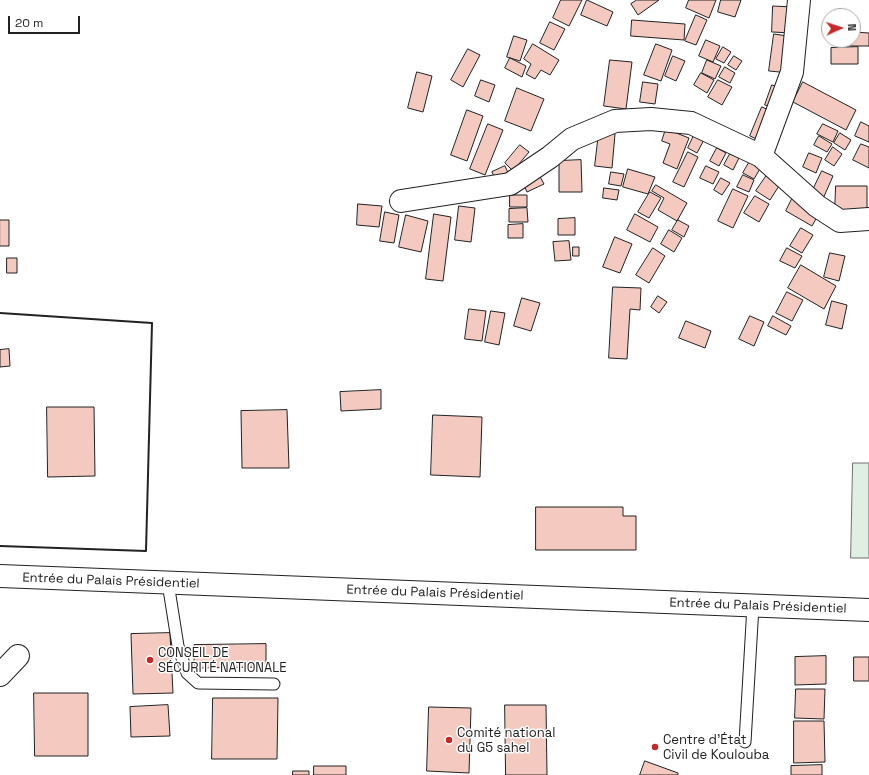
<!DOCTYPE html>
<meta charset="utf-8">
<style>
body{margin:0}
#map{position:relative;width:869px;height:775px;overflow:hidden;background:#fff;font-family:"Space Grotesk",sans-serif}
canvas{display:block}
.north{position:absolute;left:821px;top:8px;width:40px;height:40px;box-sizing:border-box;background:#fff;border:1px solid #a7a7a7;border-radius:50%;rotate:87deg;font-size:11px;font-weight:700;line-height:16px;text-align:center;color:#222}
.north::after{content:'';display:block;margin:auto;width:14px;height:18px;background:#c62828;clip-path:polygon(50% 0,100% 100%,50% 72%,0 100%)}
.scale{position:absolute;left:8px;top:16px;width:72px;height:18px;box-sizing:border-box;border:2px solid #222;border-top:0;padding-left:5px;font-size:12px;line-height:14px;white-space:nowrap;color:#222;-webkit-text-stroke:3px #fff;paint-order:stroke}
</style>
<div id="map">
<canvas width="869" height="775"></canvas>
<div class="north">N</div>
<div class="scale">20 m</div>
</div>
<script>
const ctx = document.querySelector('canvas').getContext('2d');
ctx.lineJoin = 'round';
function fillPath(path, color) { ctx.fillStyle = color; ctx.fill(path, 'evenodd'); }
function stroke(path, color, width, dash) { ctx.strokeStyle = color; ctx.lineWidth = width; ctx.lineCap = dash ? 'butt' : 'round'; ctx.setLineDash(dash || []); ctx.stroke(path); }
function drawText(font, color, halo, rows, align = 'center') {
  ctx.font = font + ' "Space Grotesk",sans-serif'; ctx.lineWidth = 3; ctx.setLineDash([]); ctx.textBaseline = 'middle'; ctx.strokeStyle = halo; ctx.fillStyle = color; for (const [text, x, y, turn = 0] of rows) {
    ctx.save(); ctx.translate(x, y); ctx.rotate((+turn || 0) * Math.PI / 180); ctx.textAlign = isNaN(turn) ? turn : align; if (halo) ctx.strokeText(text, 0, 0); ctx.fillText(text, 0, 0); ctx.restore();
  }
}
const green = new Path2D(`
 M853 463H869V558H851Z`);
fillPath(green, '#e0efe3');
stroke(green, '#6f6f6f', 1);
const building = new Path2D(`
 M561 0H582L569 26 553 18Z
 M587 0 613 12 607 26 581 15Z
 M637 0H659L638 15 631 4Z
 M689 0H716L709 18 686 8Z
 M721 0H741L735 17 718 12Z
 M773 6 793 7 792 33 772 32Z
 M696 15 707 20 696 45 685 41Z
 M632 20 685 24 684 40 631 36Z
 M550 22 565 29 554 50 540 43Z
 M853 32 869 33V46H847V40H853Z
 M774 34 794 37 790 73 769 71Z
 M514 36 527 40 520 61 507 57Z
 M706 40 720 46 713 62 699 56Z
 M533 44 559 60 550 75 541 70 535 79 526 74 531 64 524 59Z
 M656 44 672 50 661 81 644 75Z
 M723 47 731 52 724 63 716 59Z
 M858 47V64H831V48Z
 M468 49 480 55 463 87 451 80Z
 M673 56 685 61 676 81 665 76Z
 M734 56 742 61 736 70 728 65Z
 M510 58 526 66 522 77 505 68Z
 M610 60 632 62 626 109 604 106Z
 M707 60 721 66 715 79 702 73Z
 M725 67 735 73 730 83 719 77Z
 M417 72 432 76 423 112 408 108Z
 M701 73 714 80 707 93 694 85Z
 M481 80 495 85 489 102 475 96Z
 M718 80 732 87 722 105 708 97Z
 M643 82 658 84 655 104 640 102Z
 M803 82 856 110 846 130 793 102Z
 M772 85 785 89 777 109 765 105Z
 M517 88 544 99 531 131 505 121Z
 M762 107 776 113 763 142 750 136Z
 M467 110 483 116 467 161 451 155Z
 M861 122 869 126V142L855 136Z
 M488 124 503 130 485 175 470 169Z
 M823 124 838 131 833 142 817 134Z
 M666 129 689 138 677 169 663 163 670 144 662 141Z
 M697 129 707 134 697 153 688 148Z
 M599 132 615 134 612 168 595 166Z
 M840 133 851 140 845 150 834 143Z
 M819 136 832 144 827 152 814 145Z
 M861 144 869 147V168L853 160Z
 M520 145 529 152 513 171 505 163Z
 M833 147 842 154 834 166 825 160Z
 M717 148 726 153 719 166 710 161Z
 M688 152 698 157 684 187 673 182Z
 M809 153 822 158 816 173 803 167Z
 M730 154 739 158 733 170 724 165Z
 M581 160 582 192H559V161Z
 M750 161 761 167 754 179 743 173Z
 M505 166 510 177 497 183 492 172Z
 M706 166 719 172 713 184 700 178Z
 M628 169 655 177 648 194 623 187Z
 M771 169 784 178 770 200 756 191Z
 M537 171 544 184 527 192 521 179Z
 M822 171 833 176 822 201 810 196Z
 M611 172 624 174 621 186 609 184Z
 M743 175 754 180 749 192 737 187Z
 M721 178 730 183 722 195 714 190Z
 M656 185 687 203 677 221 658 210 664 198 652 191Z
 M836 186H867V212H835Z
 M604 188 619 190 617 200 603 198Z
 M733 189 748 196 733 228 718 221Z
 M650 192 661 198 649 218 638 212Z
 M510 195H527V207H510Z
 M794 195 821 210 812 226 786 211Z
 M755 196 769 204 759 222 744 213Z
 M358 204 382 206 379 227 357 225Z
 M459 206 475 208 471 242 455 240Z
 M527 208 528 222H509V209Z
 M385 212 399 215 394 243 380 241Z
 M434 214 451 217 443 281 426 279Z
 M635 214 658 227 650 242 627 230Z
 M406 215 428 221 421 252 399 247Z
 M575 218V235H558V219Z
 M0 220H9V246H0Z
 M678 220 689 226 684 237 672 230Z
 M523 224V238H508V225Z
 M801 228 813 235 802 253 790 246Z
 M669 230 682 238 674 252 661 244Z
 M615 237 632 244 620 273 603 267Z
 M569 241 571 260 555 261 553 242Z
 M573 247H579V256H573Z
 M653 248 665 256 649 283 636 275Z
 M787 248 802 256 795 268 780 261Z
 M830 253 845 256 839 281 824 277Z
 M7 258H17V273H7Z
 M801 265 836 286 824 309 788 288Z
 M613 287 641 288 640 310 630 309 627 359 609 358Z
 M787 292 803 300 792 321 776 313Z
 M658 296 667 302 659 313 651 307Z
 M522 298 540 303 531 331 514 326Z
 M832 301 847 305 842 329 826 325Z
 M469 309 486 311 482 341 465 339Z
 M491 311 505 313 499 345 485 342Z
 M750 316 764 322 754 346 739 339Z
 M773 316 791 326 786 335 768 326Z
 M686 321 711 331 705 348 679 338Z
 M9 349 10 366 0 367V350Z
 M381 390V409L341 411 340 392Z
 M47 407H94L95 476 48 477Z
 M287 410 289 468H242L241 411Z
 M433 415 482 417 480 477 431 475Z
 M536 507H623V516H636V550H536Z
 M170 633 173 693 133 694 131 634Z
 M266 644V667L194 668V645Z
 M826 656V684L795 685V657Z
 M854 657H869V681H854Z
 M796 689H825L824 719 795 718Z
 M34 693H88V756H35Z
 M213 698H278L277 759H212Z
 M168 705 170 736 131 737 130 707Z
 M505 705H546L547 775H506Z
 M429 707 471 708 469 773 427 771Z
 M794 721H824L825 762 794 763Z
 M645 761 678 773V775H640Z
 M822 765V775H791V766Z
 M314 766H346V775H314Z
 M293 771H309V775H293Z`);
fillPath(building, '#f3c9c0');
stroke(building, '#222', 1);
const service = new Path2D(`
 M168 583 178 646 187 673 198 683 274 684
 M745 742 753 606`);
const minor = new Path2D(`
 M761 156 792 72 799 0
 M401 201 510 184 550 157 572 139 615 121 651 119 691 123 761 156 817 206 840 221 869 219
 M0 675 18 656`);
const tertiary = new Path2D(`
 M0 576 869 610`);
stroke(service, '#222', 13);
stroke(minor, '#222', 24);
stroke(tertiary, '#222', 24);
stroke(service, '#fff', 11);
stroke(minor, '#fff', 22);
stroke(tertiary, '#fff', 22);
stroke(new Path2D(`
 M0 313 152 323 146 551 0 546`), '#222', 2);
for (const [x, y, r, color] of [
 [150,660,4,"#c62828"],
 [449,740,4,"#c62828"],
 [655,747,4,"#c62828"]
]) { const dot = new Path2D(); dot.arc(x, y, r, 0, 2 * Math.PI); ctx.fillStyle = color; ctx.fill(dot); stroke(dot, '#fff', 1.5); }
drawText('13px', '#222', '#fff', [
 ["Entrée du Palais Présidentiel",111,581,2],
 ["Entrée du Palais Présidentiel",435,593,2],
 ["Entrée du Palais Présidentiel",758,606,2]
]);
drawText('13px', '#222', '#fff', [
 ["CONSEIL DE",158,653],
 ["SÉCURITÉ NATIONALE",158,668],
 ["Comité national",457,733],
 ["du G5 sahel",457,748],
 ["Centre d'État",663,740],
 ["Civil de Koulouba",663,755]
], 'left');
</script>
